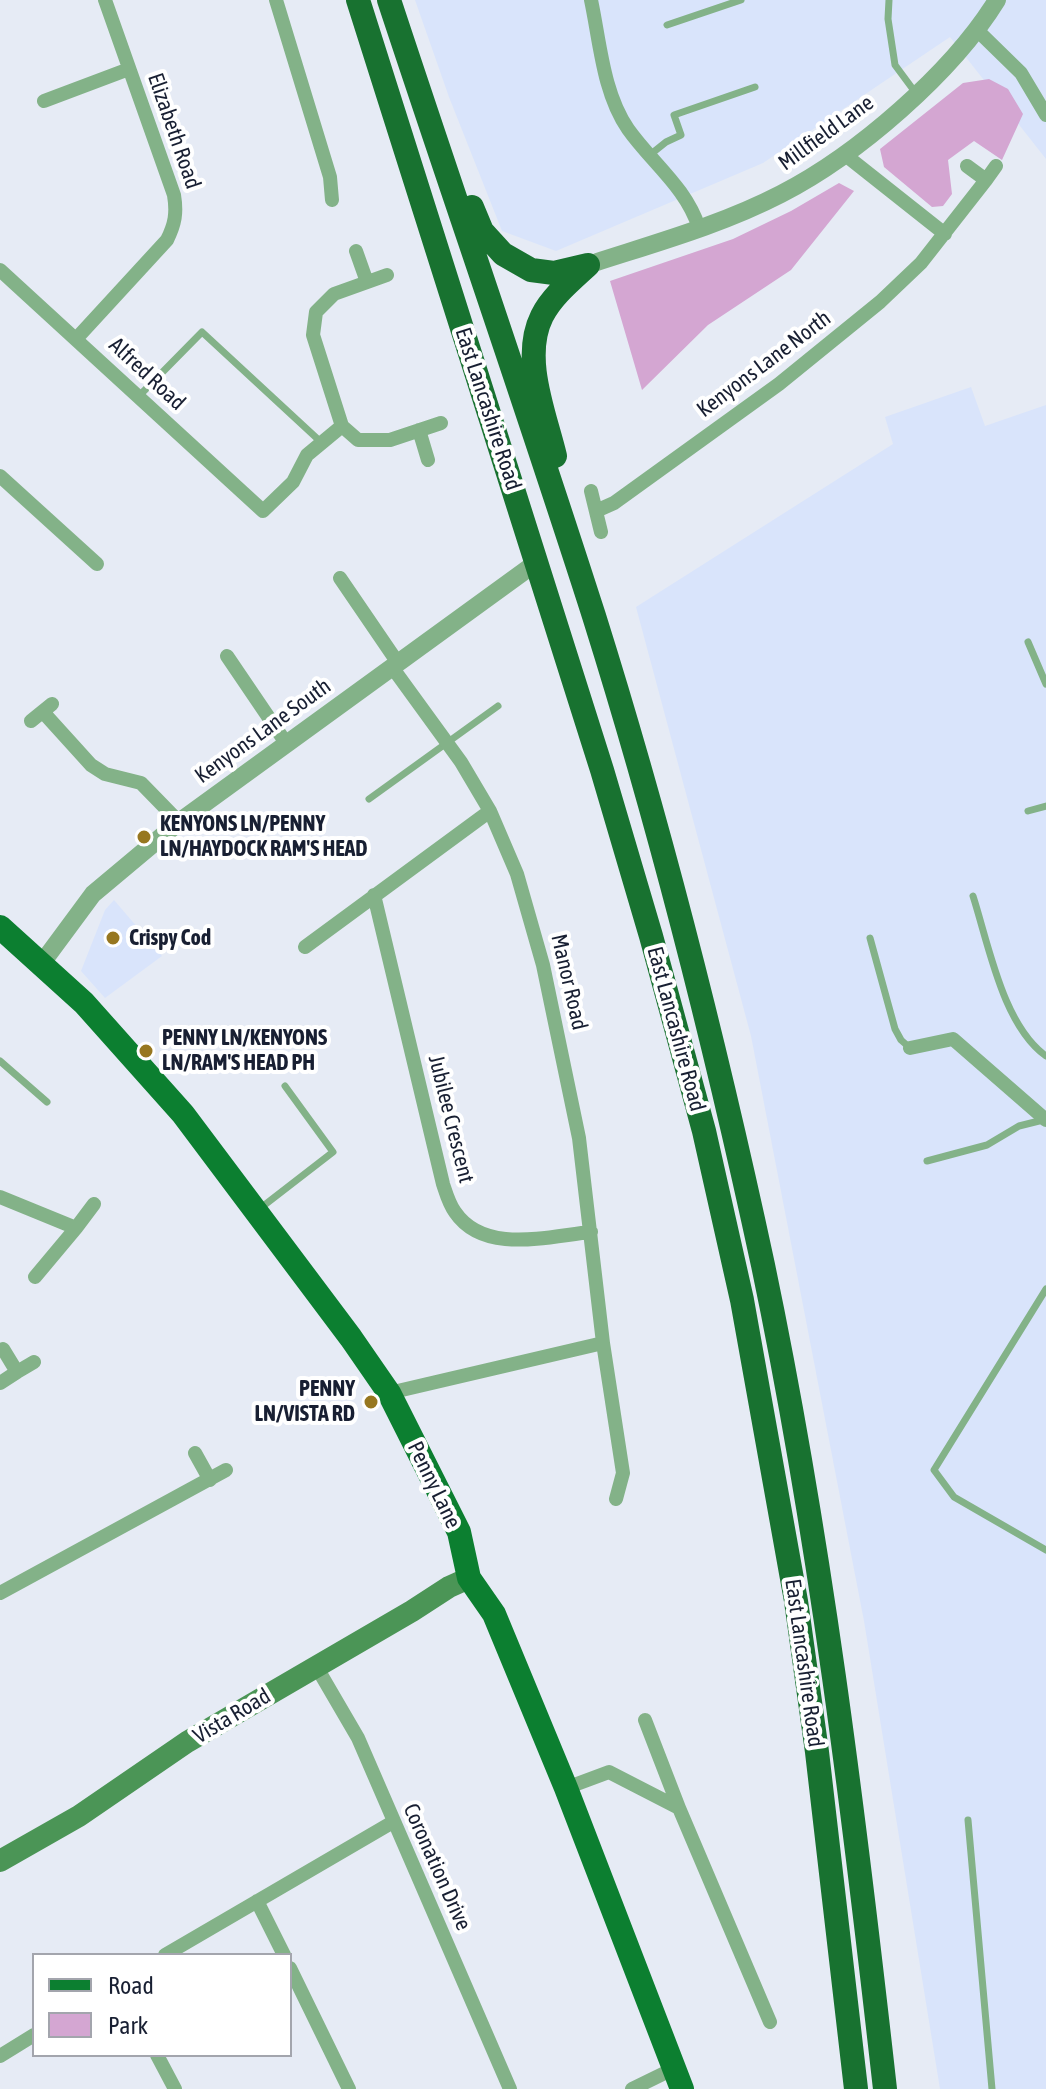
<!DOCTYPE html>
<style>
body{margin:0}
#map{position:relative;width:1046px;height:2089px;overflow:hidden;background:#e6ebf5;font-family:"Asap Condensed",sans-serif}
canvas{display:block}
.legend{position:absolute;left:32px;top:1953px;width:260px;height:104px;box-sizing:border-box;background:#fff;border:2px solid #a3a5ad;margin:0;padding:10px 14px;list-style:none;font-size:24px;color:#181f32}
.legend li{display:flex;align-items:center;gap:16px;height:40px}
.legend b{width:40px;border:2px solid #a3a5ad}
</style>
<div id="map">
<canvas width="1046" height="2089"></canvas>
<ul class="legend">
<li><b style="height:10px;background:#0c7f30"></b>Road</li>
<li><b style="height:22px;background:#d4a6d2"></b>Park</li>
</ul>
</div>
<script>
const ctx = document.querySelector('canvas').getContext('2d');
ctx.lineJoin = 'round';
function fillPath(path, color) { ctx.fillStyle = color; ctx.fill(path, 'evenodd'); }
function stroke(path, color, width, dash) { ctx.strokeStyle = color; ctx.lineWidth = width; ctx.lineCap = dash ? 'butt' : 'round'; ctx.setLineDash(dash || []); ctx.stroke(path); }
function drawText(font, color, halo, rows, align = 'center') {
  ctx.font = font + ' "Asap Condensed",sans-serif'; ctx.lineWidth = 8; ctx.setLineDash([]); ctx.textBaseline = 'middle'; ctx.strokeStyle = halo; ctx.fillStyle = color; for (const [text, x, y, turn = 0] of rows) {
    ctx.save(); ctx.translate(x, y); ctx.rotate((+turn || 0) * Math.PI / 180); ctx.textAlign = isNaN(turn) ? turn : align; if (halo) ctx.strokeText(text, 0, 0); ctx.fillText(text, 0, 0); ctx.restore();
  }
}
fillPath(new Path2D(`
 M415 0H1046V159L950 37 763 163 556 251 502 231 449 97Z
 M971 387 985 426 1046 405V2089H940L864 1621 751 1036 636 607 893 444 885 417Z
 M114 900 162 956 105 998 81 971 105 910Z`), '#d9e4fb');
fillPath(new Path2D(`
 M989 79 1008 89 1023 114 1002 160 974 141 948 160 952 194 943 206 932 207 884 167 880 149 963 83Z
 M839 183 854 191 791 270 708 325 642 390 610 281 733 239 791 211Z`), '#d4a6d2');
stroke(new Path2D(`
 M889 0 888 19 895 65 915 92
 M667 25 741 0
 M651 154 666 142 681 135 674 115 755 87
 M138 397 202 332 322 443
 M1028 642 1046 684
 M369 799 498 706
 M1028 811 1046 806
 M973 896C989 946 1003 1025 1046 1056
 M870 938 895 1029 901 1040 910 1048
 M0 1061 47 1102
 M927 1161 987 1145 1019 1126 1043 1120
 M258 1210 333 1152 285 1086
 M1046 1289 934 1470 954 1497 1046 1550
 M968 1820 992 2089`), '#83b288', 7);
stroke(new Path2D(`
 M276 0 330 177 332 200
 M591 0C600 42 603 93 628 129 652 163 686 187 699 228
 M978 31 1021 73 1046 115
 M44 101 129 69
 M844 154 945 234
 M967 166 986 180 996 166
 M356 251 367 282
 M0 270 263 511 293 482 307 455 342 426
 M387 275 334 294 316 312 313 335 342 426 358 440H390L441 423
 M76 339 167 240C175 224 177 213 174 195L105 0
 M419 430 428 460
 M0 476 97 564
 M591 491 601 532
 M596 511 614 503 779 384 880 302 921 263 986 180
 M340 578 398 663
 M227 656 286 743
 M392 667 461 762 490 811 517 874 543 965 579 1138 603 1343 623 1473 616 1499
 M43 712 91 765 105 774 141 783 179 822
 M31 721 52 704
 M374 895 443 1184C446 1193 449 1204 455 1212 484 1255 549 1236 591 1232
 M305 947 490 811
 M910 1048 953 1039 1046 1120
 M0 1197 76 1228 35 1277
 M76 1228 94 1204
 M3 1349 17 1372 34 1362
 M0 1383 17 1372
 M389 1393 603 1343
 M195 1453 210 1480
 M0 1593 226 1470
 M316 1666 358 1738 510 2089
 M566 1788 609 1772 679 1808 645 1720
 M679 1808 770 2022
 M257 1901 284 1955
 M165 1955 393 1822
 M290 1968 349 2089
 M157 2055 175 2089
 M0 2056 34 2035
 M632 2089 675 2068`), '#83b288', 14);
stroke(new Path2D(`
 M597 262C659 242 723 224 781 194 857 155 952 73 997 0
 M42 963 93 894 179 822 537 562`), '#83b288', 18);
stroke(new Path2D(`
 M0 1861 79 1816 187 1742 412 1611 449 1587 469 1578`), '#4b9556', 22);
stroke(new Path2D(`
 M0 927 84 1003 183 1114 351 1338 389 1393 459 1532 469 1578 494 1614 566 1788 682 2089`), '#0c7f30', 24);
stroke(new Path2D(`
 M358 0 602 770 651 936 704 1131 742 1300 796 1601 817 1752 856 2089
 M389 0C457 206 528 410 594 616 661 829 716 1047 763 1265 820 1537 854 1813 885 2089
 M472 207 482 231 503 254 531 270 554 273 588 265
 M555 456C545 414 521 358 542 316 552 296 572 280 588 265`), '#187230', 24);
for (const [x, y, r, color] of [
 [144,837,8,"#977720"],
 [113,938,8,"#977720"],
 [146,1051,8,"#977720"],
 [371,1402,8,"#977720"]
]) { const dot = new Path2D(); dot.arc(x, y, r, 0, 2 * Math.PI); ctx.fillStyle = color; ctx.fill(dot); stroke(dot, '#fff', 3); }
drawText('22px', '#181f32', '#fff', [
 ["Elizabeth Road",174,131,71],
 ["Millfield Lane",826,133,-36],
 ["Kenyons Lane North",764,364,-37],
 ["Alfred Road",147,374,43],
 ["East Lancashire Road",488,409,72],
 ["Kenyons Lane South",263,731,-36],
 ["Manor Road",569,982,77],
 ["East Lancashire Road",676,1029,75],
 ["Jubilee Crescent",451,1119,76],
 ["Penny Lane",434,1485,64],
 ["East Lancashire Road",804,1663,82],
 ["Vista Road",232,1716,-31],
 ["Coronation Drive",437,1867,66]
]);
drawText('bold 22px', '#181f32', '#fff', [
 ["KENYONS LN/PENNY",160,824],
 ["LN/HAYDOCK RAM'S HEAD",160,849],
 ["Crispy Cod",129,938],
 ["PENNY LN/KENYONS",162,1038],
 ["LN/RAM'S HEAD PH",162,1063],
 ["PENNY",355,1389,"right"],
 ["LN/VISTA RD",355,1414,"right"]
], 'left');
</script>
